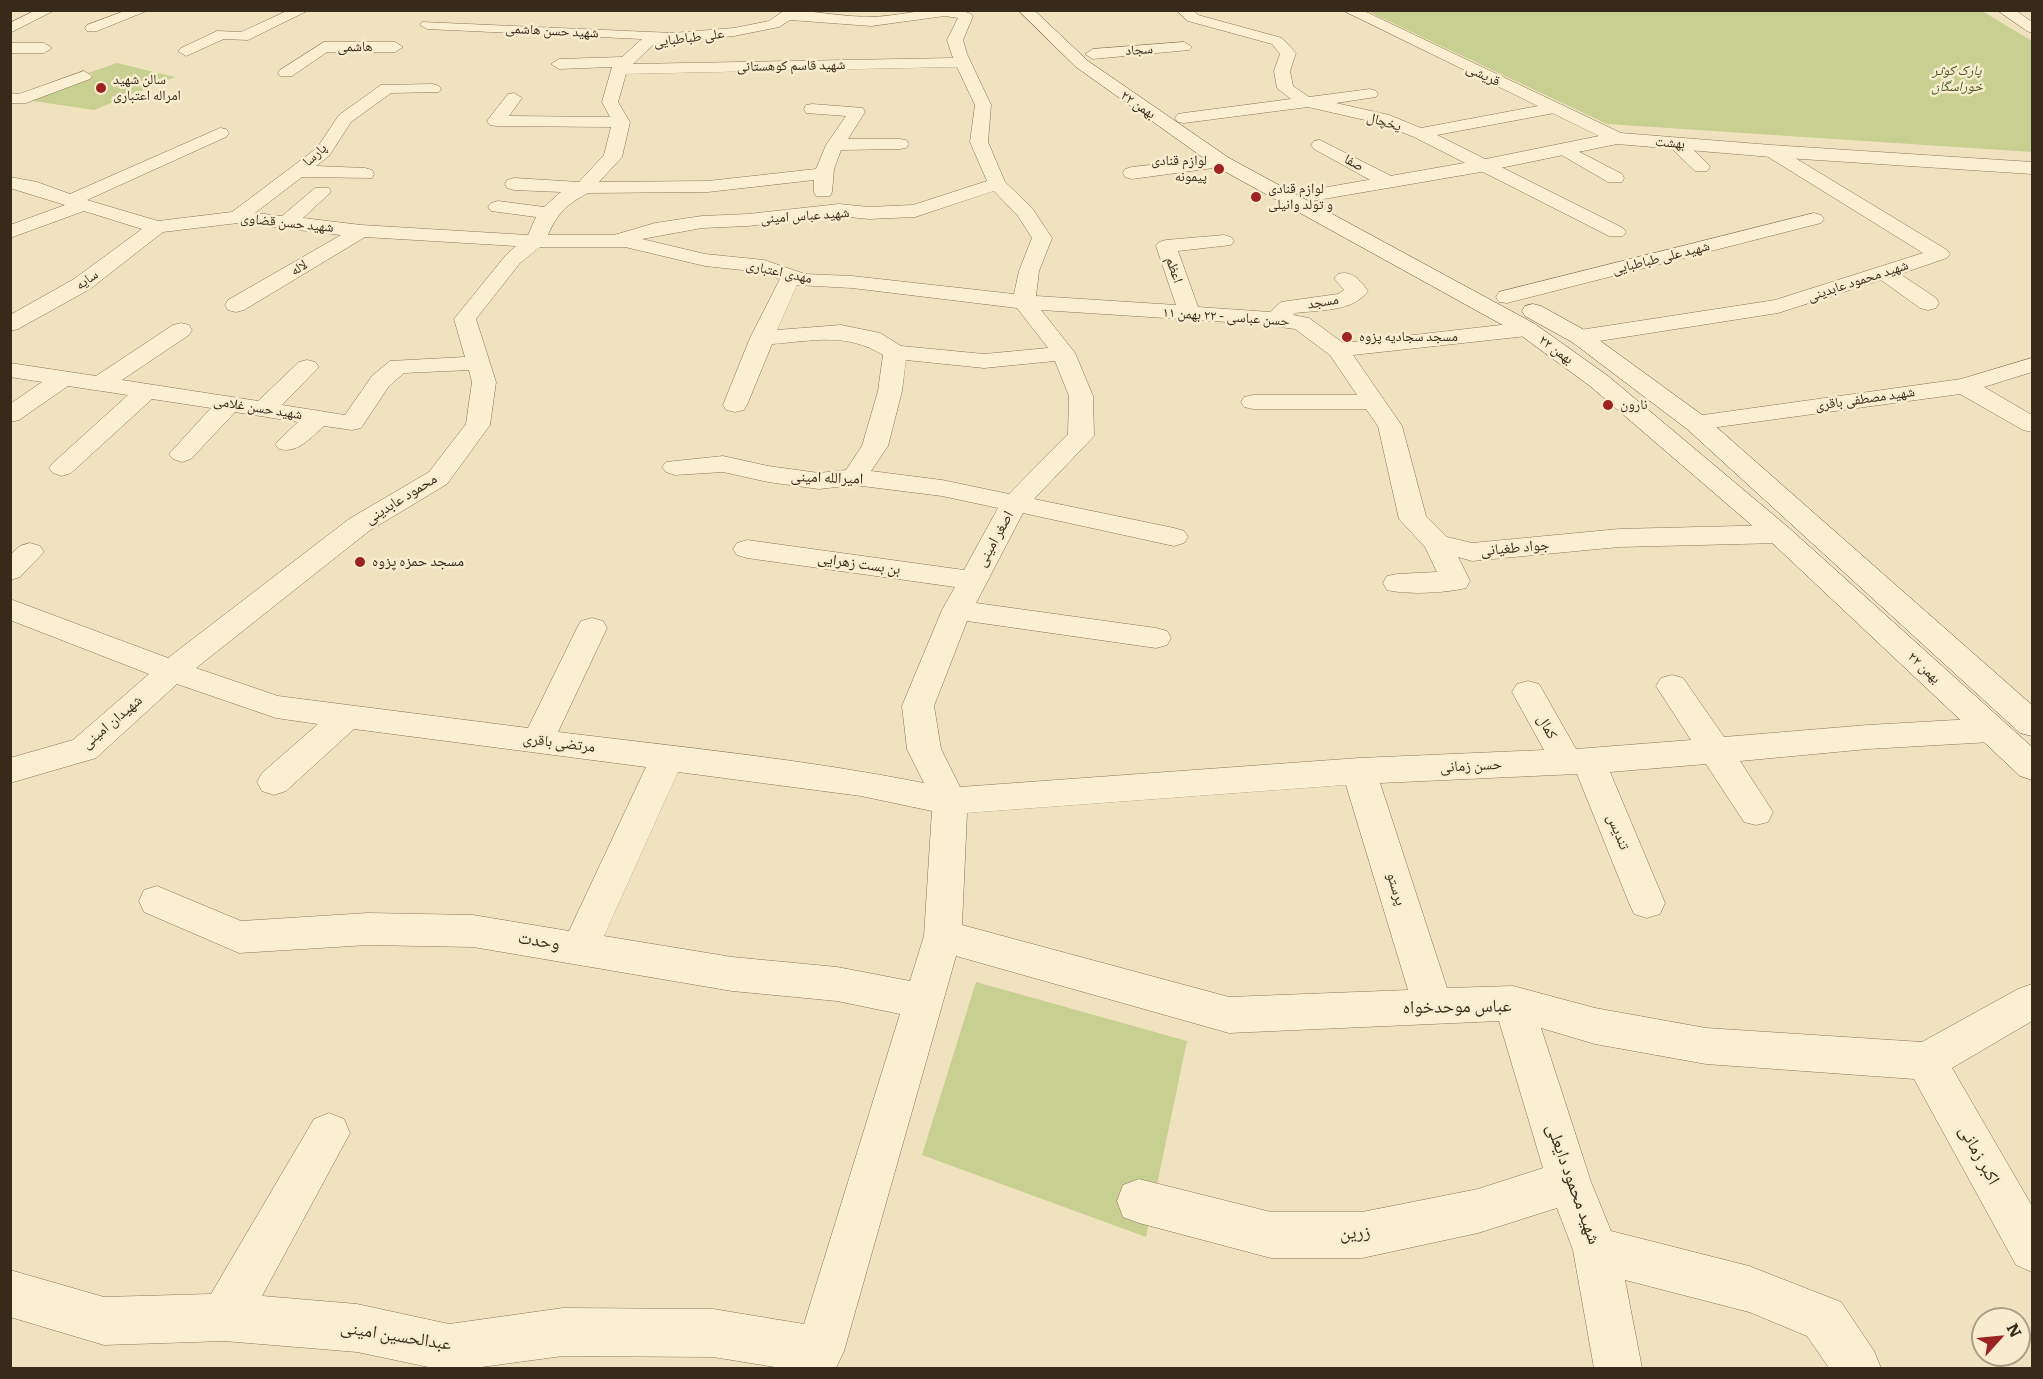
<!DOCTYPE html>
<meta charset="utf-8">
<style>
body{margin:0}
#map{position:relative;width:2043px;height:1379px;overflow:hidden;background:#f0e2be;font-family:Literata,serif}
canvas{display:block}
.frame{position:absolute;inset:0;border:12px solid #382a1b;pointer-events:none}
.north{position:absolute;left:1971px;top:1307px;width:60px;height:60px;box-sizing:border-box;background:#f7ecce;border:2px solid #ab9e86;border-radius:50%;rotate:63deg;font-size:16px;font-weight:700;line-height:24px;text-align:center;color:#382a1b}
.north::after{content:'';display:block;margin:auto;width:21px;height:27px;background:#9d2222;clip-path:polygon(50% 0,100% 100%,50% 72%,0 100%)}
</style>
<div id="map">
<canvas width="2043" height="1379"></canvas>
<div class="frame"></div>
<div class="north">N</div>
</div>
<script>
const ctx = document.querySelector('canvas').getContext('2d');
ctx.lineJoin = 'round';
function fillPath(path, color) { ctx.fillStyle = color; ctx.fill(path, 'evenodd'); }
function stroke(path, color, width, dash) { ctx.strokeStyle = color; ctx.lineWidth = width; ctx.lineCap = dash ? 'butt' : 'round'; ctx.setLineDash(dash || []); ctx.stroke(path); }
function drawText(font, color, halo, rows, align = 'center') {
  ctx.font = font + ' Literata,"Noto Naskh Arabic",serif'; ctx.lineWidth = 5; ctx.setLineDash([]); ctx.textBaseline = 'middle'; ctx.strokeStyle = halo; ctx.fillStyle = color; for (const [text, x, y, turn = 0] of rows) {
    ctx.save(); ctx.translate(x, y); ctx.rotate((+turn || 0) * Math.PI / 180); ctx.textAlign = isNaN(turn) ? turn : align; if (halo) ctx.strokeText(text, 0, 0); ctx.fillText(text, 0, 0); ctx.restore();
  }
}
fillPath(new Path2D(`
 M1367 11H1982L2032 41V152L1607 124Z
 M117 63 175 77 94 110 20 99 94 75 88 73Z
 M976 982 1187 1041 1146 1237 922 1155Z`), '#c7cf91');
const minor = new Path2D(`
 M36 10H55L10 33V23Z
 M127 10H149L97 31H87L85 28 87 25Z
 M289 10H309L248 40 224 39 186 56 178 51 181 48 217 31 241 32Z
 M785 10C818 10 856 21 893 15 910 13 961 3 973 16L963 40 967 54 991 105 988 142 1005 182 1032 208 1052 238 1039 271 1036 296 1176 305 1156 246 1159 242 1166 240 1224 235 1231 237 1234 241 1231 245 1178 251 1198 307 1270 312 1281 302 1338 294 1344 290 1334 278 1338 274C1352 270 1360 280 1368 291 1353 312 1319 310 1295 313L1293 315 1309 318 1343 343 1527 322 1535 324 1538 329 1535 334 1527 336 1353 355 1402 426 1426 516 1447 537 1472 543 1619 529 1779 525 1789 528 1793 534 1789 540 1779 543 1619 547 1472 561 1458 557 1470 581 1466 588C1446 593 1407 595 1387 590L1383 583 1387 576 1397 574 1437 572 1425 547 1399 519 1378 426 1366 409H1253L1244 407 1241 402 1244 397 1253 395H1357L1330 355 1295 329 1259 324 1041 310 1075 353 1093 396 1094 436 1034 499 1174 528 1184 531 1188 537 1184 543 1174 546 1023 513 976 603 1156 628 1167 631 1171 638 1167 645 1156 648 967 621 934 706 941 749 960 787 1359 758 1544 750 1512 692 1517 684 1528 681 1539 684 1576 749 1691 740 1656 686 1661 678 1672 675 1683 678 1724 737 1868 725 1991 718 2002 722 2007 730 2002 738 1991 742 1868 749 1740 761 1773 812 1768 822 1756 825 1744 822 1706 764 1610 772 1665 903 1660 914 1647 918 1634 914 1629 903 1577 774 1380 783 1447 988 1513 986 1595 1008 1706 1028 1922 1042 2018 989 2032 984V1021L1952 1068 2032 1206V1272L2016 1265 1914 1079 1706 1064 1595 1044 1541 1028 1591 1182 1611 1231 1749 1266 1841 1302 1874 1351 1881 1368H1829L1807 1336 1749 1312 1625 1280 1642 1368H1594L1573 1250 1557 1208 1478 1233 1362 1258H1271L1139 1223 1123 1217 1117 1201 1123 1185 1139 1179 1271 1212H1362L1478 1189 1543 1168 1499 1021 1229 1033 956 956 844 1351 836 1368H781L713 1357 563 1356 474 1368H433L357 1352 224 1341 104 1345 10 1317V1270L104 1297 211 1294 314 1119 329 1113 344 1119 350 1133 262 1296 357 1304 449 1324 563 1308 713 1309 804 1324 900 1014 837 1001 732 991 473 947 368 945 239 953 144 912 139 901 144 890 157 886 241 921 368 913 473 915 569 931 646 767 354 729 286 791 274 795 262 791 257 782 262 773 318 724 276 718 177 684 96 758 10 783V758L73 740 149 674 10 620V599L168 658 349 519 429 472 466 424 472 382 469 370 404 373 389 386 361 428 352 430 324 426C310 438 298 454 279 449L275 444 298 422 235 412 191 459 182 462 173 459 169 454 211 408 152 399 71 473 62 476 53 473 49 468 53 463 128 395 68 386 19 420 10 422V404L42 382 10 377V363L96 376 173 325 181 323 189 325 192 330 189 335 122 380 258 401 299 362 307 360 315 362 319 367 282 405 345 415 372 376 390 361 465 357 454 319 506 255 516 246 365 237 244 310 236 312 228 310 225 305 228 300 341 235 238 223 163 232 90 289 18 329 10 331V315L74 279 142 229 84 211 10 238V225L65 205 10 188V177L37 182 70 194 220 128 226 129 229 133 226 137 87 200 158 221 232 212 317 148 339 115 381 85 433 84 439 86 441 89 439 92 391 93 351 122 329 156 316 166 365 168 372 170 374 174 372 178 302 177 255 213 282 216 315 188H329L331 192 303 218 361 225 528 235 536 217 491 211 488 207 491 203 498 201 544 207 561 192 514 190 507 188 505 184 507 180 514 178 579 182 604 155 611 127 496 126 490 125 487 121 508 94 514 93 522 98 509 116 610 117 602 102 612 67 559 69 551 64 559 59 622 57 642 39 427 29 420 25 422 22 673 33 734 28 769 21ZM945 16 958 18 947 40 953 58 633 64 654 44 734 36 779 27 790 20 871 26ZM957 67 975 105 970 142 987 181 913 205 869 207 839 204 748 214 702 216 655 223 614 235H548C558 212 566 205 588 193L708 192 814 180V192L816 196H830L832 192 834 169 841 150 900 149 906 148 909 144 906 140 900 139H848L865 112 863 108 812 104 806 105 804 109 806 113 846 116 826 145 816 169 708 181 599 182 622 157 630 122 618 102 626 74ZM994 191 1018 216 1032 238 1019 271 1014 294 852 276 805 274 764 260 705 254 642 239 702 228 748 226 839 216 869 219 915 217ZM540 247H625L705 266 761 272 780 279 750 338 723 405 726 410 735 412 744 410 747 405 772 344C813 341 846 332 883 355L878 391 862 446 846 470 819 473 768 466 723 456 666 462 662 467 666 472 675 475 723 472 768 482 819 489 854 485 942 496 998 508 964 570 747 540 737 543 733 549 737 555 747 558 955 587 942 610 902 706 907 749 924 783C803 759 680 747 558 732L607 628 603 621 592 618 581 621 577 628 528 728 278 696 196 668 369 531 447 484 490 425 496 382 476 319 520 263ZM797 285 852 288 1017 308 1048 348 984 354 901 346 880 333 841 325 777 330ZM906 360 984 368 1055 361 1069 396 1068 434 1009 494 942 480 871 471 888 446 902 391ZM678 772 861 796 932 811 924 936 910 981 837 967 732 957 604 936ZM1346 785 1408 990 1229 997 962 925 967 813Z
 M1176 10H1193L1198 15 1282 38 1296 53 1290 71 1293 86 1309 97 1370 89 1376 91 1378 94 1376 97 1336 103 1389 115 1421 128 1554 103 1560 104 1562 108 1560 112 1437 135 1623 228 1626 232 1623 236H1609L1414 137 1378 123 1308 107 1184 123 1178 122 1175 118 1178 114 1184 113 1291 99 1277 88 1274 71 1280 54 1272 44 1188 21Z
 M324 42H395L403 47 395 52H327L292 76H280L278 73 280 70Z
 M1184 42 1192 47 1189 50 1093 59 1085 54 1093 49Z
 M10 43H44L52 48 44 53H10Z
 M84 71 92 76 90 79 26 103H10V93L19 94Z
 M1676 138 1682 139 1707 163 1710 167 1707 171H1695L1670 147 1667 143 1670 139Z
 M1320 140 1395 178 1397 182 1395 186H1381L1314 149 1311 145 1314 141Z
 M1564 144 1622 174 1624 178 1622 182H1608L1558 153 1555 149 1558 145Z
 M1771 146 1777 147 1947 250 1950 254 1947 258 1900 274 1936 298 1939 303 1936 308 1928 310 1920 308 1881 280 1778 313 1580 344 1572 342 1569 337 1572 332 1580 330 1775 300 1923 253 1765 155 1762 151 1765 147Z
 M1222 157 1228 158 1231 162 1228 166 1132 179 1125 177 1123 173 1125 169 1132 167Z
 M1814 213 1821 215 1824 219 1821 223 1507 303 1499 302 1496 297 1499 292Z
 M2032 358V372L1984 387 2032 415V432L2023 430 1960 394 1696 430 1687 428 1684 423 1687 418 1696 416 1961 379Z
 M30 543 40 546 44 552 20 577 10 580V555L20 546Z`);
const tertiary = new Path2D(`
 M1342 10H1362L1621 133 1771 145 2032 162V174L1771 157 1617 144 1481 172 1312 201 1305 199 1302 195 1305 191 1481 160 1599 136Z
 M1997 10H2015L2032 22V33L2027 31Z`);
const secondary = new Path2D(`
 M1018 10H1034L1088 61 1229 158 1535 324 1608 376 1789 528 2032 747V780L2020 776 1769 540 1590 386 1519 334 1215 166 1076 67Z
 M1533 304 1541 306 1588 332 1705 417 2032 705V736L2020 733 1687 429 1572 342 1525 316 1522 311 1525 306Z`);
stroke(minor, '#8a7256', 1);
stroke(tertiary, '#8a7256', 1);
stroke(secondary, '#6b5339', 1);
fillPath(minor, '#fbefd2');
fillPath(tertiary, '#fbefd2');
fillPath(secondary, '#fbefd2');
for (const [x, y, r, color] of [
 [101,88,6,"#9d2222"],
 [1219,169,6,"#9d2222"],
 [1256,197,6,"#9d2222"],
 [1347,337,6,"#9d2222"],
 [1608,405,6,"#9d2222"],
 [360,562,6,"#9d2222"]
]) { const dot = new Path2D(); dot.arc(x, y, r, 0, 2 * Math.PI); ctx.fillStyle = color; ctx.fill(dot); stroke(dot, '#f7ecce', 2); }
drawText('14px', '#382a1b', '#f7ecce', [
 ["شهید حسن هاشمی",552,31,3],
 ["علی طباطبایی",689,38,-7],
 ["هاشمی",355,47,-1],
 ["سجاد",1139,50,-4],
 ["شهید قاسم کوهستانی",791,66,-1],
 ["قریشی",1483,75,25],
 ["۲۲ بهمن",1138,105,34],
 ["یخچال",1384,122,16],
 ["بهشت",1670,143,5],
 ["پارسا",315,155,-43],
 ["صفا",1354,163,29],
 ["شهید عباس امینی",805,216,-4],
 ["شهید حسن قضاوی",287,223,6],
 ["شهید علی طباطبایی",1661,258,-14],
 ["لاله",299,268,-31],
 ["اعظم",1174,270,71],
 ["مهدی اعتباری",779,272,12],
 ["سایه",87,280,-35],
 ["شهید محمود عابدینی",1858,281,-18],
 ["مسجد",1323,302,-10],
 ["حسن عباسی - ۲۲ بهمن ۱۱",1226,317,4],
 ["۲۲ بهمن",1556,350,36],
 ["شهید مصطفی باقری",1865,399,-8],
 ["شهید حسن غلامی",258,408,9],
 ["۲۲ بهمن",1924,668,43]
]);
drawText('italic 14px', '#485620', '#f7ecce', [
 ["پارک کوثر",1957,71],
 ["خوراسگان",1957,87]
]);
drawText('14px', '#382a1b', '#f7ecce', [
 ["سالن شهید",113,80],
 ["امراله اعتباری",113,96],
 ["لوازم قنادی",1207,161,"right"],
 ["پیمونه",1207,177,"right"],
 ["لوازم قنادی",1268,189],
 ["و تولد وانیلی",1268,205],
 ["مسجد سجادیه پزوه",1359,337],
 ["نارون",1620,405]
], 'left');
drawText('15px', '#382a1b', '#f7ecce', [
 ["امیرالله امینی",827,478,2],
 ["محمود عابدینی",401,499,-32],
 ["اصغر امینی",995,539,-61],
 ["جواد طغیانی",1515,548,-5],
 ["بن بست زهرایی",859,564,8],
 ["شهیدان امینی",112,722,-40],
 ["کمال",1547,727,61],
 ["مرتضی باقری",559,743,7],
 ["حسن زمانی",1471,766,-3],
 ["تندیس",1618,832,68],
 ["پرستو",1396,889,73]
]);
drawText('15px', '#382a1b', '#f7ecce', [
 ["مسجد حمزه پزوه",372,562]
], 'left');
drawText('18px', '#382a1b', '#f7ecce', [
 ["وحدت",539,941,9],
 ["عباس موحدخواه",1457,1007,-1],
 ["اکبر زمانی",1979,1155,61],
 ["شهید محمود دایعلی",1573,1184,70],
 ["زرین",1355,1233,-4],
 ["عبدالحسین امینی",396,1336,9]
]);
</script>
